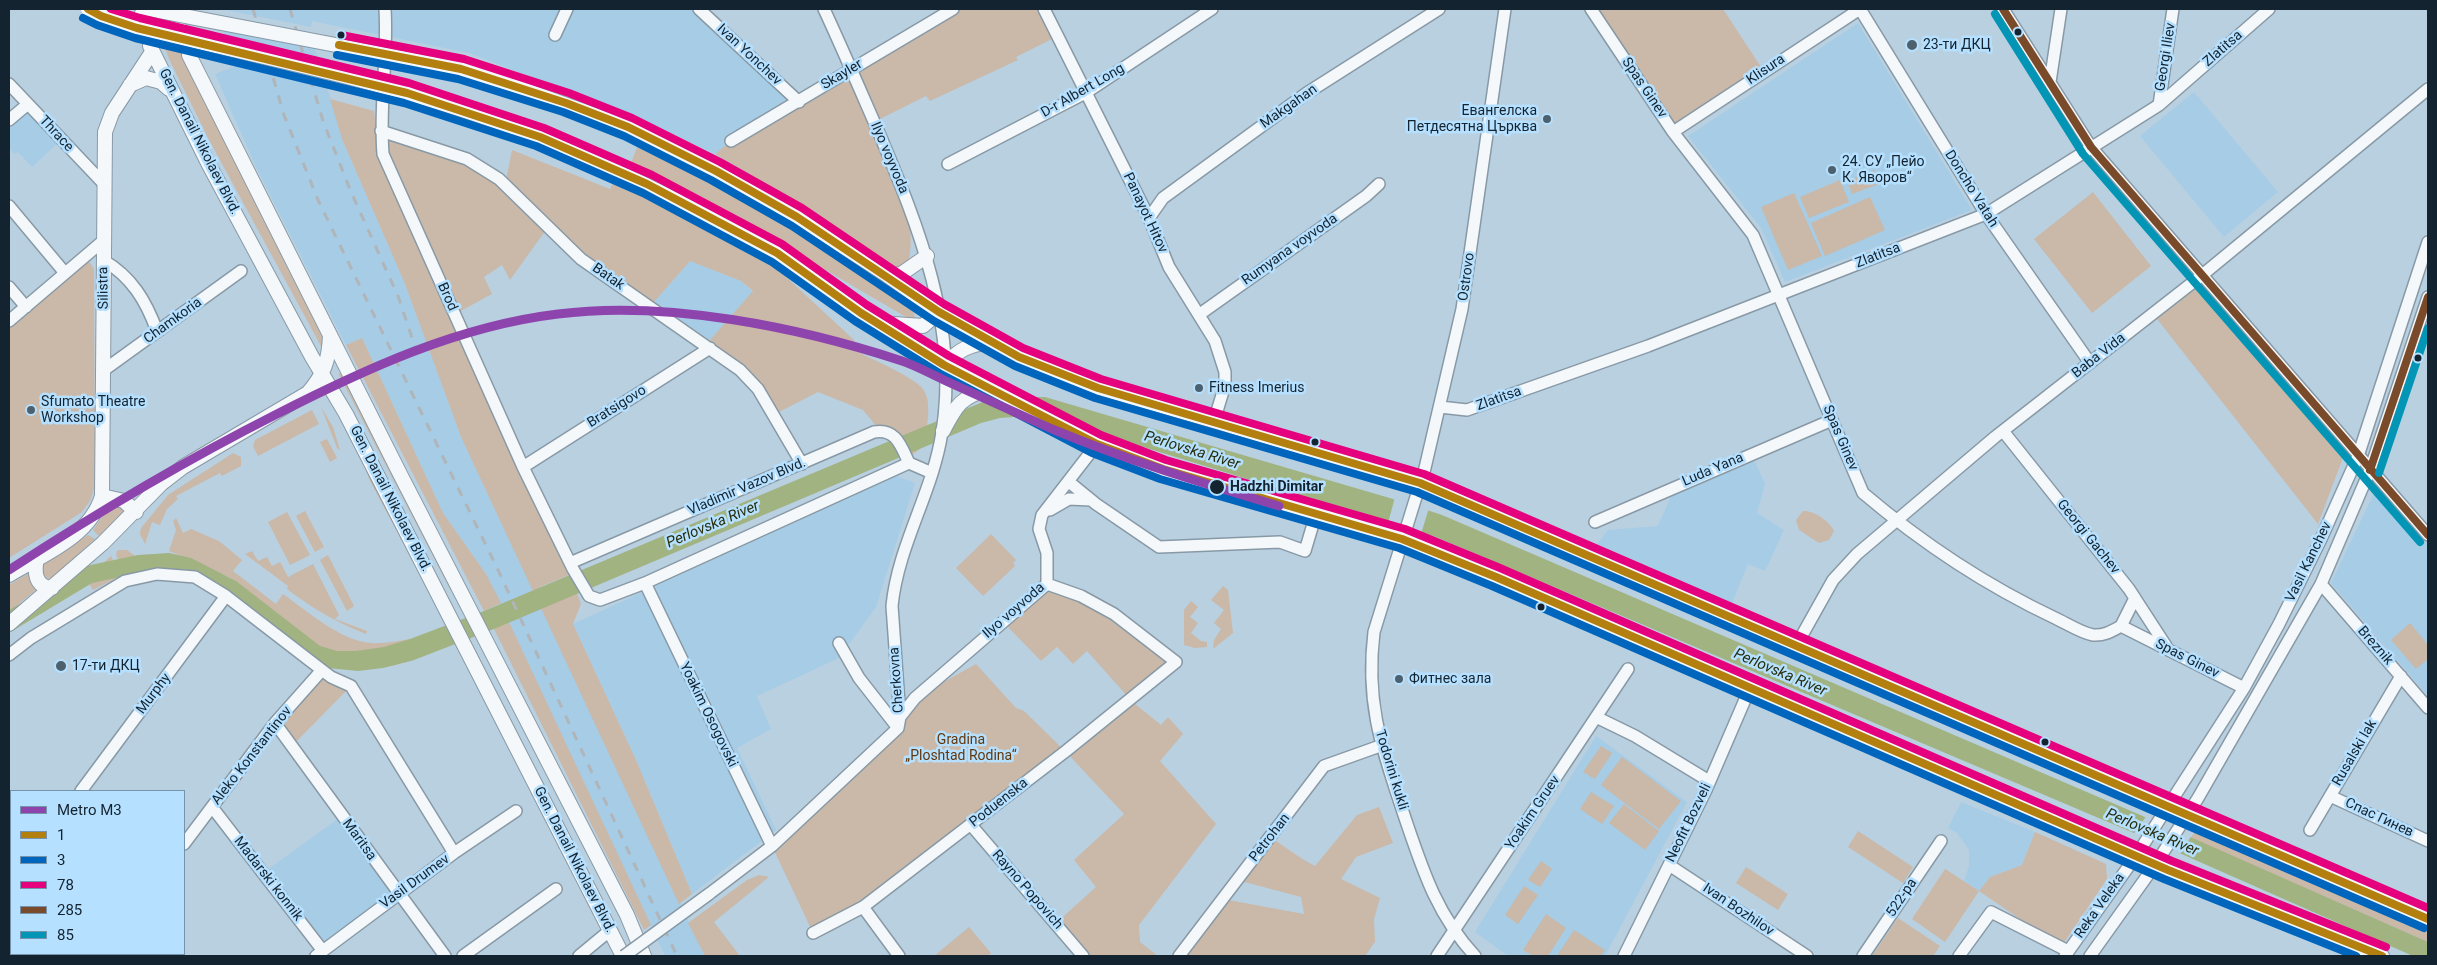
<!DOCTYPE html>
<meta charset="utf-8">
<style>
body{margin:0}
#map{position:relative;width:2437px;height:965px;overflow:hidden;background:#b9d0e1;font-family:Roboto,sans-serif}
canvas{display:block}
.frame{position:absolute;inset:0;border:10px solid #13232f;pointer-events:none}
.legend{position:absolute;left:10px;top:790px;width:175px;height:165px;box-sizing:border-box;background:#b6e0ff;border:1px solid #7594ac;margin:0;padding:6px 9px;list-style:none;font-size:15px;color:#13232f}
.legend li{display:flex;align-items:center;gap:10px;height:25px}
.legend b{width:25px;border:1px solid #7594ac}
</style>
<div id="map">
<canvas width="2437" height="965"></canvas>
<div class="frame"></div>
<ul class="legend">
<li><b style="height:6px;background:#8e44ad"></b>Metro M3</li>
<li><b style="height:6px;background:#b37f0e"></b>1</li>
<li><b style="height:6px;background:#0065bd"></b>3</li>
<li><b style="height:6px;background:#e5007d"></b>78</li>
<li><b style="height:6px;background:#7a4b2a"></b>285</li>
<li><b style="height:6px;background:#0395b6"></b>85</li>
</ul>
</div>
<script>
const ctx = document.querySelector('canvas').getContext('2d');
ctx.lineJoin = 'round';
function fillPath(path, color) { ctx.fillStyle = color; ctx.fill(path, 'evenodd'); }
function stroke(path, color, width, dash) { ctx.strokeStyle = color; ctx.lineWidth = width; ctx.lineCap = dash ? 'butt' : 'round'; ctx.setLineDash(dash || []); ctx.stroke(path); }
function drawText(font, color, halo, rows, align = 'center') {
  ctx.font = font + ' Roboto,sans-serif'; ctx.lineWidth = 5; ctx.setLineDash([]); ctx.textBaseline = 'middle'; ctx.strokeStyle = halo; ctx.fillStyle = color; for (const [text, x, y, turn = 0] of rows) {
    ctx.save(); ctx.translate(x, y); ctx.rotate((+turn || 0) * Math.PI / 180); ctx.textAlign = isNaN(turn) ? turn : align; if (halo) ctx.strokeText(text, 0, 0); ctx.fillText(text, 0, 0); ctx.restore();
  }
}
fillPath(new Path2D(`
 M221 9H693L799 102 731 141 715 154 650 123 469 53 312 21 311 27Z
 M1858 23 1972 210 1785 282 1761 228 1688 136Z
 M223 31 315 48 318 59 225 37Z
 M236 66 327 87 342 139 405 284 461 437 705 956H665L486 574 443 513 362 338 346 345 256 167 215 74Z
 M2194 92 2278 192 2224 237 2140 136Z
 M28 104 62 139 32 167 18 152 14 154 9 148V119Z
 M690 261 741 281 753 292 710 340 654 302Z
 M1754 460 1765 484 1757 513 1784 530 1765 571 1748 564 1732 603 1597 544 1608 530 1658 526 1671 496Z
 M896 476 915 483 876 607 839 658 757 696 771 729 737 748 776 830 692 894 636 760 573 624Z
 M2377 487 2428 545V696L2331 583Z
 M1596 736 1687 802 1605 956H1508L1475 932Z
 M1961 802 2035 832 2022 865 1990 877 1979 891 1964 881 1969 866V850L1957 833 1948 828Z
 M339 818 395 893 323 946 267 870Z`), '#a6cce6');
fillPath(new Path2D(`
 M151 9 166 14 186 61 323 338 322 348 208 138 169 59Z
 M953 9H1044L1058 36 1016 57 1018 60 930 101 926 96 874 122C891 163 920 218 908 264L899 270 892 269 802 209 803 205 715 154 731 141Z
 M1597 9H1723L1761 67 1674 125Z
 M330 99 374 111 380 157 569 575 540 587 548 605 577 593 581 604 573 624 636 760 692 894 679 904 461 437 405 284 342 139Z
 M381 131 467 159 548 227 510 280 502 265 484 277 492 294 455 314 383 154Z
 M638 145 702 177 791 226 910 309 914 313 915 319 906 317 715 205 631 163Z
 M512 150 610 189 613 183 666 208 771 263 854 340 858 352C873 360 918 378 925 392 930 403 928 415 927 427 925 441 924 449 911 455L904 440 895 430 877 427 863 410 818 392 777 413 744 368 710 340 753 291 741 281 690 261 654 302 585 254 506 180Z
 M1874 170 1879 184 1852 194 1847 181Z
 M1840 180 1849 202 1809 218 1800 197Z
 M2093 192 2151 266 2092 313 2034 239Z
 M1794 193 1822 256 1788 270 1761 207Z
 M1870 197 1885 230 1825 256 1811 223Z
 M89 261 94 269 95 486 90 501 82 512 9 558V327L85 262Z
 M2203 283 2344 455 2318 524 2157 319Z
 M362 338 443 513 486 574 501 603 484 611 346 345Z
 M338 373 341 374 452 591H451Z
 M321 407 333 427 340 450 337 448Z
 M312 410 319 424 258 456 253 446 255 440Z
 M327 439 337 458 330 462 320 442Z
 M358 451 449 629 370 481Z
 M233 453 241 457V466L222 476 220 473 176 496 178 499 167 509 160 525 152 522 145 544 140 534 141 528 168 495Z
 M112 502 126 510 99 536 93 530Z
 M305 511 324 547 315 552 296 516Z
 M1803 511C1813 510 1830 521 1834 531L1829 540 1819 543 1799 530 1796 520Z
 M287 512 310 555 290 565 268 522Z
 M176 518 183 533 191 529 219 541 242 560 233 571 276 604 283 594C307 611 341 641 371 643 384 644 397 641 410 639L414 660 392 666 378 667 322 648 229 577 169 551 176 530 173 521Z
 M991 534 1016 560 1013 563 1015 566 983 596 956 568Z
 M88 535 95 539 52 578 43 579 42 565Z
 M120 550H127L142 561 125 574 116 555 117 551Z
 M252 551 258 561 267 557 272 566 280 562 288 577 313 564 339 615 335 619 367 631 366 634C336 622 313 609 287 589L288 586 245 554Z
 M328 555 354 606 347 611 320 560Z
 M111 556 121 576 93 590 86 579Z
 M29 573 38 588 9 612V585Z
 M1047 584 1081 596 1176 662 1129 699 1161 725 1168 717 1183 734 1160 761 1216 824 1139 925 1140 942 1158 956H1083L1056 923 1096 887 1074 860 1124 814 1065 751 876 897 813 933 772 846 884 742 915 698 976 664 1016 708 1024 711 1065 751 1128 697 1087 651 1073 664 1057 647 1041 661 1003 622Z
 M1223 586 1228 590 1233 633 1213 649 1214 640 1221 629 1214 623 1224 610 1211 600Z
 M1191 601 1198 607 1190 617 1198 623 1191 633 1201 641 1207 642V647L1195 648 1184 645V610Z
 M509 622 651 925 644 930 494 629Z
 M2410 623 2428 645V659L2416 669 2391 640Z
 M322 670 351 686 292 746 276 723Z
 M1601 746 1612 753 1595 779 1583 772Z
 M1622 757 1681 801 1659 829 1601 785Z
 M1591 792 1614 806 1602 824 1580 809Z
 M1624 804 1659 831 1645 850 1609 823Z
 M1379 807 1393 843 1356 857 1341 879 1380 898 1374 919 1375 942 1365 956H1179L1223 899 1304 914 1301 897 1237 880 1270 837C1286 847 1299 858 1315 866L1357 815Z
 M1858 831 1913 867 1903 883 1848 847Z
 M2195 831 2428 927V942L2191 838Z
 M2035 832 2106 864 2107 879 2061 947 1979 891 1945 942 1912 919 1945 869 1979 891 1990 877 2022 865Z
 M1541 861 1552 869 1540 887 1528 880Z
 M1746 867 1788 894 1778 910 1736 883Z
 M759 875 769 877 714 922 740 956H705L688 923 747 880Z
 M1524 886 1538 895 1518 924 1505 915Z
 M1546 914 1566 928 1548 956H1533L1523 950Z
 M1898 918 1940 946 1933 956H1872Z
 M969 927 991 953 987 956H934Z
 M1574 930 1605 950 1601 956H1557Z`), '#cab8a8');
fillPath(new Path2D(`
 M1013 397H1045L1393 499 1442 515 2145 817 2428 942V956H2413L2134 833 1436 537 1039 415 1000 418 981 423 494 629 414 660 383 668 358 671 327 668 223 593 181 573 147 571 92 583 9 633V610L86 566 138 555 169 553 191 558 236 581 320 646 337 651H356L384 647 410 639 484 611 985 401Z`), '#a0b381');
fillPath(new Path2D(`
 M1395 497 1429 508 1421 534 1388 523Z
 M2147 815 2192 835 2179 856 2133 835Z`), '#b9d0e1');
const minor = new Path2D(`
 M385 9C388 58 379 105 383 154L523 467 573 569 589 596 600 600 645 583 909 463
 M699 9 799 102
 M1044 9 1149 218 1169 267 1215 341 1225 372V385L1214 421
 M1591 9 1673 132 1753 235 1863 493C1922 543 1985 585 2055 618 2066 623 2081 633 2093 635 2104 636 2112 631 2121 626L2244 688
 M1860 9 1986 214 2090 363
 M2003 9 2091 147 2428 535
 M555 35 567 9
 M2050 82 2061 9
 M9 84 104 184
 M2159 105 2173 9
 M9 120 28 104
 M381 131 467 159 499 179 581 259 740 370 758 389 802 464
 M1673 132 1860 9
 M731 141 953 9
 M948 164 1087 92 1212 9
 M9 206 65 273
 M1149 218 1163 198 1307 93 1439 9
 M103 260C132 277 146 301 157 331
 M9 287 26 307
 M1200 314 1366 196 1379 184
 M9 321 103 241
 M104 370 241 271
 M1440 407 1467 410 1648 346 1986 214 2159 105 2269 9
 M2003 431 2129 589 2166 646
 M523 467 710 348
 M1069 482 1096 504 1159 547 1280 542 1305 551 1316 514
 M1050 510 1069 499 1091 500
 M1595 522 1832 420
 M570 563 874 432C896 428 901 446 909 463L932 473
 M645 583 772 846
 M2321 584 2428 708
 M2121 626 2135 598
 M839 643 859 678 898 728
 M1796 646 1833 580 1857 554 1995 437 2201 276 2428 89
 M9 655 31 638 125 581 157 574 195 577 226 596 331 677 351 686 454 853
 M900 717 915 698 1047 584V553L1039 529 1042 515 1097 444
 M1596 717 1635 736 1709 781
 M275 723 445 956
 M81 791 226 596
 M2330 796 2428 841
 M212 807 323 951
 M971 825 1083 956
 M2310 830 2401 676
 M184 844 275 723 322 670
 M1669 865 1807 956
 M709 894 772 846 898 728 900 717 892 606C898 545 933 492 942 432 959 328 919 227 879 133 861 92 843 50 824 9
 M863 907 899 956
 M813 933 863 907 1066 751 1176 662 1114 614 1081 596 1047 584
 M99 956 101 954
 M316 956 454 853 516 811
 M463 956 556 889
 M579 956 608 932
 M1179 956 1324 766 1380 746
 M1437 956 1628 669
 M1475 956C1437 915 1423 871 1405 818 1383 751 1365 705 1374 632L1425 468 1462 309 1505 9
 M1624 956 1706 790 1750 688
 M1863 956 1941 841
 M1959 956 1991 912 2068 951
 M2065 956 2136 856 2244 688 2279 624 2321 539 2358 456 2428 242
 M2090 956 2155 865 2198 798 2321 584 2370 470 2428 297`);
const major = new Path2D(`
 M141 15V18
 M178 22 179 26
 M150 46 208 163 312 357 346 414 623 956
 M189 55 400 474 627 915 644 956
 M130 85 146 78 161 82 169 89
 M797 217 888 276 939 312 1019 357 1098 388 1214 421 1420 483 2428 919
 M777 253 861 313 944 365 1097 444 1163 469 1402 539 1496 577 2168 870 2382 956
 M888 276 901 274 927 256
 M879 323 923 326 939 312
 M944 365C960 349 968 345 990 342
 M943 431C956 406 961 396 990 389
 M102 496 124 501 136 512
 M37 558C34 572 35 587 52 588
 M9 575C42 555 90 537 102 496L105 132 112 113 152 52
 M9 624 103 543 161 484 183 467 308 393C324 374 329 361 330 335
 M9 843 11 845
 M9 868 11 869
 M122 954 126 956
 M154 954 157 956`);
stroke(minor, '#8899a6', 14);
stroke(major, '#8899a6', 16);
stroke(minor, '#f4f8fa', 11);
stroke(major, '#f4f8fa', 14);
stroke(new Path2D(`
 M253 9 284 115 318 200 498 570 677 956
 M290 9 323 121 351 192 398 296 419 359`), '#b0b5b9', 3, [9, 9]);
const minorBridge = new Path2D(`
 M624 956 709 894`);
const majorBridge = new Path2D(`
 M88 9 101 16 137 28C260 57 385 81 503 124 599 158 688 205 777 253
 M148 9 461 69 523 89 628 127 716 171 797 217`);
stroke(minorBridge, '#8899a6', 14, []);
stroke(majorBridge, '#8899a6', 16, []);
stroke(minorBridge, '#f4f8fa', 11);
stroke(majorBridge, '#f4f8fa', 14);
stroke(new Path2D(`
 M88 9 101 16 137 28 407 93 540 137 647 184 777 253 861 313 944 365 1097 444 1163 469 1402 539 1496 577 2168 870 2382 956
 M339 45 461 69 566 103 628 127 716 171 797 217 939 312 1019 357 1098 388 1420 483 2428 919`), '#b37f0e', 8);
stroke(new Path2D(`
 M83 18 97 25 135 38 404 103 536 146 643 193 772 262 855 321 939 373 1092 453 1160 479 1399 548 1492 586 2164 879 2356 956
 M337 55 458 79 563 112 624 136 711 180 792 226 934 321 1015 366 1095 398 1417 492 2424 928`), '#0065bd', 8);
stroke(new Path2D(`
 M111 9 140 18 409 83 544 128 652 175 782 244 867 305 949 356 1101 435 1166 460 1405 529 1500 568 2172 861 2386 947
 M341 35 464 59 569 93 632 118 720 162 802 208 944 304 1023 348 1101 379 1424 474 2428 908`), '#e5007d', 8);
stroke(new Path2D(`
 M2003 9 2091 147 2428 535
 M2370 470 2428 297`), '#7a4b2a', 8);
stroke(new Path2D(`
 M1995 14 2083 154 2420 542
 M2379 473 2428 328`), '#0395b6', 8);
stroke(new Path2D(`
 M9 570C95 514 184 461 275 415 365 369 458 326 558 314 666 300 799 327 902 361 917 366 931 374 946 381 981 397 1016 413 1052 429 1126 460 1202 483 1279 506`), '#8e44ad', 9);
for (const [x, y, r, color] of [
 [2018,32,4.5,"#13232f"],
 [341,35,4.5,"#13232f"],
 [1912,45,6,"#4d606d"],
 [1547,119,5,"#4d606d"],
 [1832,170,5,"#4d606d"],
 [2418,358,4.5,"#13232f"],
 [1199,388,5,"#4d606d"],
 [31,410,5,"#4d606d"],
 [1315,442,4.5,"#13232f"],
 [1217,487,8,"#13232f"],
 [1541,607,4.5,"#13232f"],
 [61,666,6,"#4d606d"],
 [1399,679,5,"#4d606d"],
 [2045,742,4.5,"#13232f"]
]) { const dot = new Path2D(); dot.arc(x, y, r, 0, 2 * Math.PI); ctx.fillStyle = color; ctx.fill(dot); stroke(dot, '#b6e0ff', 2); }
drawText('14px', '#13232f', '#b6e0ff', [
 ["23-ти ДКЦ",1923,45],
 ["Евангелска",1537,111,"right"],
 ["Петдесятна Църква",1537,127,"right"],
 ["24. СУ „Пейо",1842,162],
 ["К. Яворов“",1842,178],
 ["Fitness Imerius",1209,388],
 ["Sfumato Theatre",41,402],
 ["Workshop",41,418],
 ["17-ти ДКЦ",72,666],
 ["Фитнес зала",1409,679]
], 'left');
drawText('14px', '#13232f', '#b6e0ff', [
 ["Zlatitsa",2223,49,-41],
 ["Ivan Yonchev",749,55,43],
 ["Georgi Iliev",2166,57,-81],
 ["Klisura",1766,70,-34],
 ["Skayler",842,75,-31],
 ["Spas Ginev",1644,88,56],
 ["D-r Albert Long",1083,91,-30],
 ["Makgahan",1289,107,-35],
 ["Thrace",56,134,47],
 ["Gen. Danail Nikolaev Blvd.",199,142,63],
 ["Ilyo voyvoda",889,158,67],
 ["Doncho Vatah",1971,189,58],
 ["Panayot Hitov",1145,213,65],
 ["Rumyana voyvoda",1290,250,-35],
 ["Zlatitsa",1878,256,-21],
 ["Batak",608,277,35],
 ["Ostrovo",1467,277,-82],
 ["Silistra",104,288,-91],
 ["Brod",447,297,66],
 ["Chamkoria",173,321,-36],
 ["Baba Vida",2099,356,-38],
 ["Zlatitsa",1499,399,-20],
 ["Bratsigovo",617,407,-32],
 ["Spas Ginev",1840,438,67],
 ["Luda Yana",1713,470,-23],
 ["Vladimir Vazov Blvd.",747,487,-23],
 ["Gen. Danail Nikolaev Blvd.",390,499,63],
 ["Georgi Gachev",2088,537,51],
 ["Vasil Kanchev",2309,562,-64],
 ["Ilyo voyvoda",1014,611,-41],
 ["Breznik",2375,646,49],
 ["Spas Ginev",2187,659,27],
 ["Cherkovna",897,680,-94],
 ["Murphy",154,694,-53],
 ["Yoakim Osogovski",708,715,64],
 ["Rusalski lak",2355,753,-60],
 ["Aleko Konstantinov",252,756,-52],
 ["Todorini kukli",1391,770,73],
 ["Poduenska",999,803,-38],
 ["Yoakim Gruev",1533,813,-56],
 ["Спас Гинев",2379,818,25],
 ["Neofit Bozveli",1689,823,-64],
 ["Petrohan",1270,838,-52],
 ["Maritsa",359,840,54],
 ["Gen. Danail Nikolaev Blvd.",574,860,63],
 ["Madarski konnik",268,879,52],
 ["Vasil Drumev",415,882,-36],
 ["Rayno Popovich",1027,890,49],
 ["522-ра",1902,898,-56],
 ["Reka Veleka",2100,906,-55],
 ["Ivan Bozhilov",1738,910,34]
]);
drawText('bold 14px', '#13232f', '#b6e0ff', [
 ["Hadzhi Dimitar",1230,487]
], 'left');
drawText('14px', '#62370c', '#b6e0ff', [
 ["Gradina",961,740],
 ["„Ploshtad Rodina“",961,756]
]);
drawText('italic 15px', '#272e0b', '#b6e0ff', [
 ["Perlovska River",1192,451,17],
 ["Perlovska River",713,525,-23],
 ["Perlovska River",1780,673,23],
 ["Perlovska River",2152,833,23]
]);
</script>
